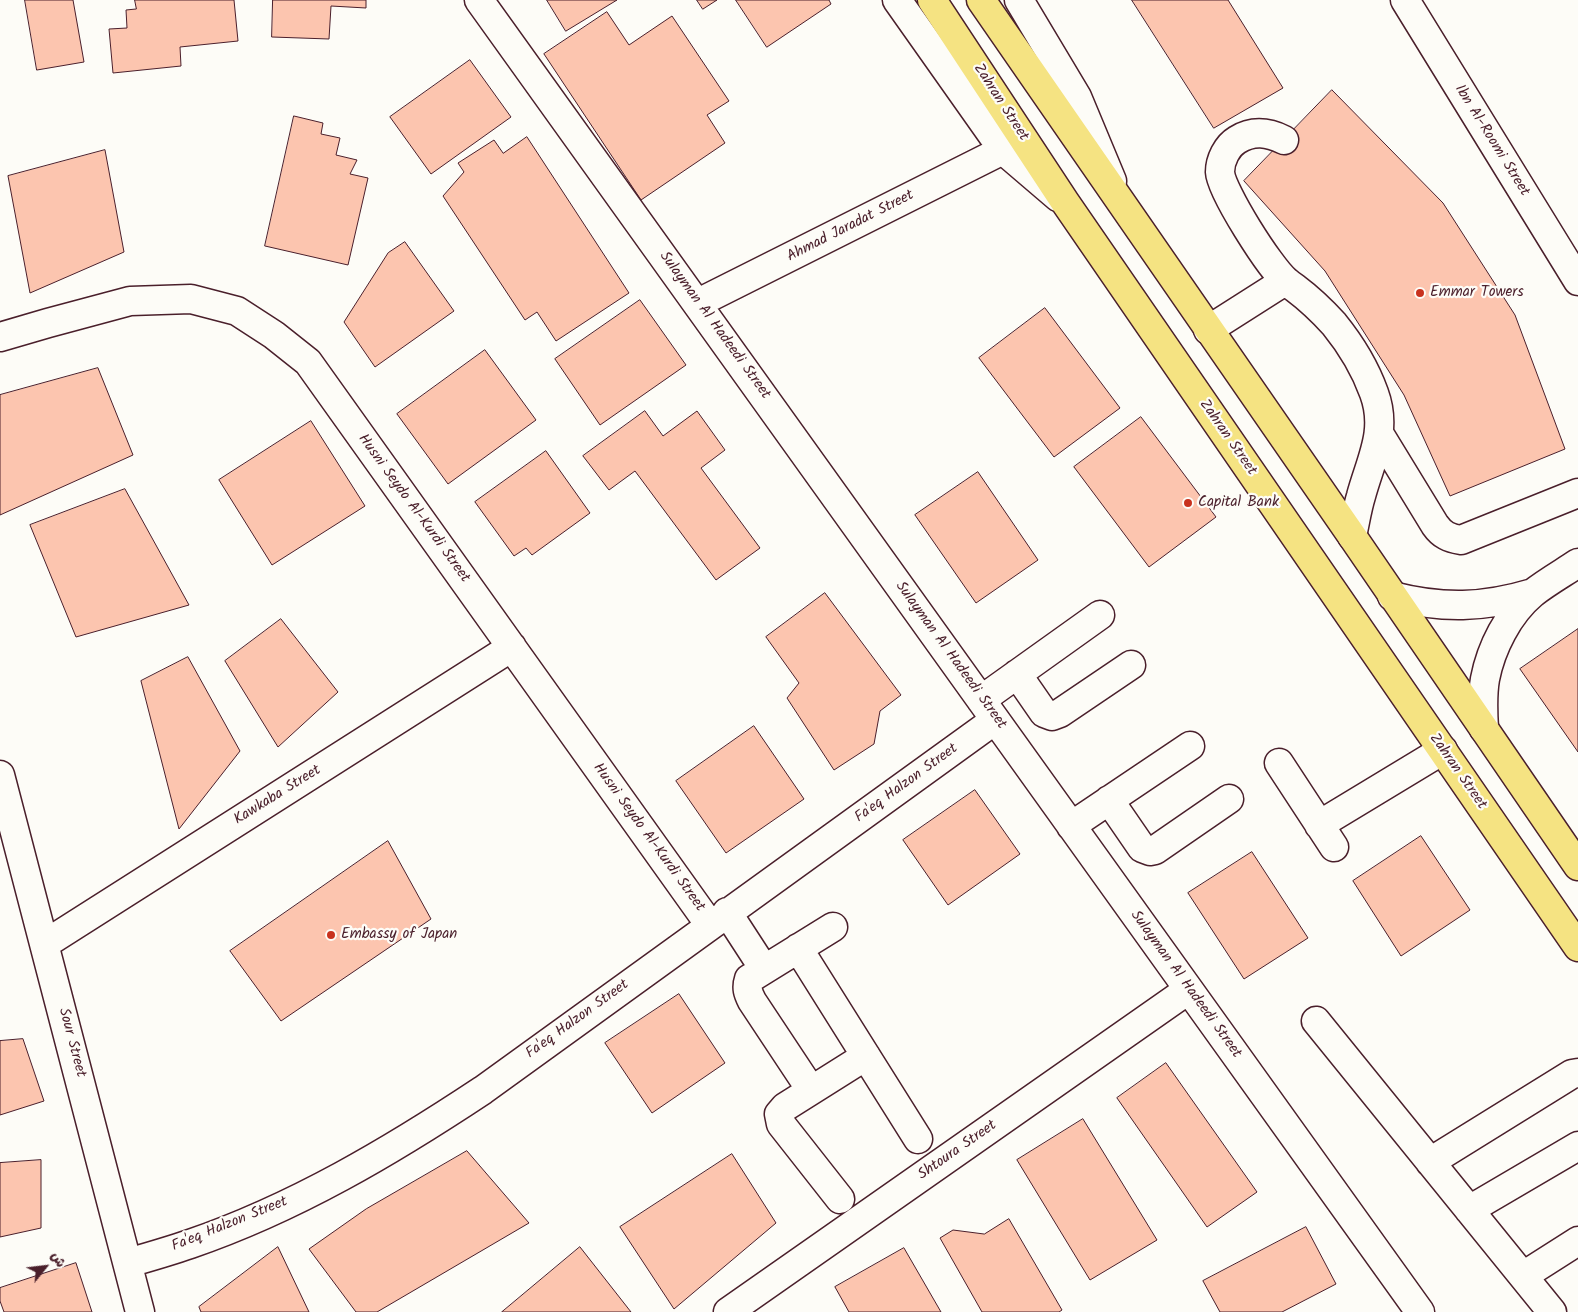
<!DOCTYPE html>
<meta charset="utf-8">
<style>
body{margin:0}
#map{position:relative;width:1578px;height:1312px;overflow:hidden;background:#fdfcf7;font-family:Kalam,"Playpen Sans Arabic",sans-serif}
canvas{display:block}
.north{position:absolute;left:20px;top:1242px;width:50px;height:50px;-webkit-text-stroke:4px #fdfcf7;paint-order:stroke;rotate:61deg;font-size:14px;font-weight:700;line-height:20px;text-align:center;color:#4a1f2b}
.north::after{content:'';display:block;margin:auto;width:18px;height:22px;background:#4a1f2b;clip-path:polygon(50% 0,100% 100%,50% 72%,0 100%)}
</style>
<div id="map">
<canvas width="1578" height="1312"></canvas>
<div class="north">ش</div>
</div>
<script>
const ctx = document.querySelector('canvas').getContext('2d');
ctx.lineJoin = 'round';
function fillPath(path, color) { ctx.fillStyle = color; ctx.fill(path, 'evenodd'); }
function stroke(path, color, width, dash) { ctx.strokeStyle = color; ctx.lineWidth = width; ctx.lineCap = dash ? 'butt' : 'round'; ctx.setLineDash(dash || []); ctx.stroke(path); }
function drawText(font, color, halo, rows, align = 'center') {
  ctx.font = font + ' Kalam,sans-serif'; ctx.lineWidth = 4.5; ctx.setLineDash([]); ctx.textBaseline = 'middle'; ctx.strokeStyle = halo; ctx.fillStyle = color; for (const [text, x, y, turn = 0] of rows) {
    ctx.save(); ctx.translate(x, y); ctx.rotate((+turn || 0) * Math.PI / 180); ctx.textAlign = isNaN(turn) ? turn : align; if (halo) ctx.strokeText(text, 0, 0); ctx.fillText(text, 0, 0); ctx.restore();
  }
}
const building = new Path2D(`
 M25 0H73L84 62 37 70Z
 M135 0H234L238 41 180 47 181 66 113 73 109 29 127 28 126 10 136 9Z
 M273 0H366V8L331 6 329 39 272 37Z
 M547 0H617L566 31Z
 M697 0H717L703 9Z
 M736 0H829L831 4 767 47Z
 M1132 0H1228L1283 88 1214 128Z
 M607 12 629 45 672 16 729 101 707 115 725 143 641 200 544 54Z
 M470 60 511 117 431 174 390 117Z
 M1332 90 1443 203 1515 315 1565 449 1450 496 1404 395 1325 271 1244 181Z
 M294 116 323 123 321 134 340 138 336 155 357 160 350 174 368 178 348 265 265 246Z
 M527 137 629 293 556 341 537 312 525 320 443 196 464 172 458 163 494 140 503 153Z
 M105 150 124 252 30 293 8 176Z
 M405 242 454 311 375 367 344 322 388 253Z
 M640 300 686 365 600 425 555 359Z
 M1045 308 1120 408 1054 457 979 358Z
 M485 350 536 420 448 484 397 414Z
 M98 368 133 455 0 515V395Z
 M645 411 663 436 697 411 725 450 701 468 760 548 716 580 635 471 609 490 583 456Z
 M1141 417 1216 517 1149 567 1074 467Z
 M311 421 365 506 272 565 219 480Z
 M546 451 590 513 532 555 526 548 514 556 475 502Z
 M978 472 1038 560 976 603 915 515Z
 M125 489 189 605 76 637 30 525Z
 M825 593 901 695 880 711 874 744 834 770 787 698 799 683 766 637Z
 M281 619 338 692 278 747 225 661Z
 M1578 629V752L1520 669Z
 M188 657 240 751 179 829 141 681Z
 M754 726 804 799 726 853 676 781Z
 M975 790 1020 854 948 905 903 840Z
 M1421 836 1470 910 1401 956 1353 881Z
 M388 841 431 919 281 1021 230 951Z
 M1252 852 1308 938 1244 979 1188 893Z
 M679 994 725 1063 652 1113 605 1043Z
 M23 1039 44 1101 0 1115V1041Z
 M1166 1063 1257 1192 1207 1227 1117 1098Z
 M1083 1119 1157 1240 1090 1280 1017 1160Z
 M467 1151 529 1223 377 1312H356L309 1249 366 1209Z
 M732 1154 776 1223 674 1309 620 1227Z
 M41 1160V1228L0 1237V1163Z
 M1009 1219 1062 1310 1059 1312H982L940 1238 953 1230 984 1234Z
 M1306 1227 1336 1284 1282 1312H1220L1203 1281Z
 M278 1247 309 1312H201L199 1307Z
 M580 1247 631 1312H502Z
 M904 1248 941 1312H849L835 1287Z
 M76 1263 92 1312H4L0 1301V1288Z`);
fillPath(building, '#fcc5af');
stroke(building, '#4a1f2b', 1);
const minor = new Path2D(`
 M479 0C795 436 1106 875 1420 1312
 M897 0 1003 150 1058 197
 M1019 0 1077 97 1112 181
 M1405 0 1578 281
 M1284 140C1268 132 1253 130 1237 140 1227 146 1220 160 1220 172 1221 191 1270 268 1286 281 1289 284 1292 286 1295 288 1307 297 1324 313 1334 324 1351 345 1365 368 1374 393 1388 431 1371 459 1361 496 1357 509 1355 523 1352 536
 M698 303 1003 150
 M1208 330 1285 281
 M0 337 48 323 130 301 191 299 237 311 274 335 308 362 710 925
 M1380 435 1435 525C1442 535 1449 538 1461 540L1578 493
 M1392 596C1443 609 1483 608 1533 593
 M1017 674 1044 713 1052 716 1060 713 1131 665
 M981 700 1100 615
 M1484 729C1483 713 1482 696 1485 679 1491 648 1508 614 1533 593 1547 582 1563 573 1578 563
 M1279 763 1334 847
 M0 775 140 1312
 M1109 800 1142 848 1150 851 1155 850 1229 799
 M1319 825 1443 750
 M1071 826 1190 746
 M727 912 764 969
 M45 944 512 647
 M798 948 918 1139
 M1316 1021 1552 1312
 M811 1090 752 1001C748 993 746 988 749 979L833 927
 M1430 1162 1572 1074 1578 1073
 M840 1199 781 1124 779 1114 785 1107 866 1056
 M1469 1210 1578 1146
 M128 1263C149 1257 170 1251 190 1244 295 1208 391 1151 483 1090L995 720
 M1523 1276 1578 1241
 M728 1312 1188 990`);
const major = new Path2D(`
 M932 0 1065 202 1578 947
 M981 0 1352 536 1578 866`);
stroke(minor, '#4a1f2b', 31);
stroke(major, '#4a1f2b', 31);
stroke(minor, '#fdfcf7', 28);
stroke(major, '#f5e382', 28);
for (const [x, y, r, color] of [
 [1420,293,5,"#c8321e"],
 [1188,503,5,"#c8321e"],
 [331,935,5,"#c8321e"]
]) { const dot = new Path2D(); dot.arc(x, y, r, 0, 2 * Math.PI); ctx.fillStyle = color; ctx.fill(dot); stroke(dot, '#fdfcf7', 2); }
drawText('15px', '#4a1f2b', '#fdfcf7', [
 ["Zahran Street",1000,103,57],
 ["Ibn Al-Roomi Street",1491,141,58],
 ["Ahmad Jaradat Street",851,227,-27],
 ["Sulayman Al Hadeedi Street",714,326,54],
 ["Zahran Street",1227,438,55],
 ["Husni Seydo Al-Kurdi Street",413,509,54],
 ["Sulayman Al Hadeedi Street",950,656,54],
 ["Zahran Street",1457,772,55],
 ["Fa'eq Halzon Street",907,784,-36],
 ["Kawkaba Street",278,796,-32],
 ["Husni Seydo Al-Kurdi Street",648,838,54],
 ["Sulayman Al Hadeedi Street",1185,985,54],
 ["Fa'eq Halzon Street",578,1020,-36],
 ["Sour Street",71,1043,75],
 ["Shtoura Street",958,1151,-35],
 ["Fa'eq Halzon Street",230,1225,-22]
]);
drawText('15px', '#4a1f2b', '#fdfcf7', [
 ["Emmar Towers",1430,293],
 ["Capital Bank",1198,503],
 ["Embassy of Japan",341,935]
], 'left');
</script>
